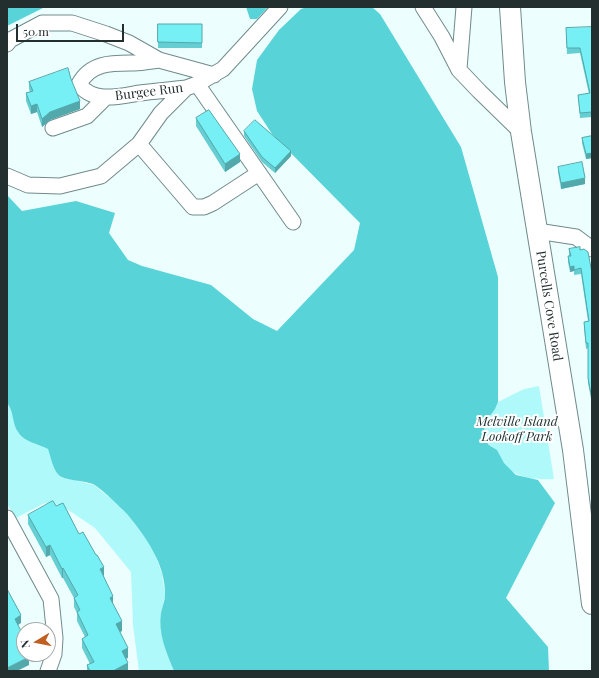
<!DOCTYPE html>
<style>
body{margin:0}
#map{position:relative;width:599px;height:678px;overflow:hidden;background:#edfefe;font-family:"Playfair Display",serif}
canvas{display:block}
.frame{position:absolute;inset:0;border:8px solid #232e2e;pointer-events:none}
.north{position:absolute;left:16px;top:622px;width:40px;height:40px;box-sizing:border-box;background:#fff;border:1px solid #a7abab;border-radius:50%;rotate:260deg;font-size:11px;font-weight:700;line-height:16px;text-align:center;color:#232e2e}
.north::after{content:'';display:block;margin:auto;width:14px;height:18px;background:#c05f20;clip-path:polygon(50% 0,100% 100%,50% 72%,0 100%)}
.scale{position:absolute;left:16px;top:24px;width:108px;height:18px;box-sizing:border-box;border:2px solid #232e2e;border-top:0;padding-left:5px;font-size:12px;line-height:14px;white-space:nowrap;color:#232e2e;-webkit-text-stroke:3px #fff;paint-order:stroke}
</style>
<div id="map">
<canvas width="599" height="678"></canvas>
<div class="frame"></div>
<div class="north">N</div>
<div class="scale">50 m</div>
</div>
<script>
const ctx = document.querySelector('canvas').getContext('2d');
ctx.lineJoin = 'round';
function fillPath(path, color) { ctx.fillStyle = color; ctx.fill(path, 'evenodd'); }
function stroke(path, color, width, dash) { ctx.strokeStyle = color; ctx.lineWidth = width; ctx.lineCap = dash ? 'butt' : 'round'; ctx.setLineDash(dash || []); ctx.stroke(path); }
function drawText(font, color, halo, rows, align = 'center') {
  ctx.font = font + ' "Playfair Display",serif'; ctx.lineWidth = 4; ctx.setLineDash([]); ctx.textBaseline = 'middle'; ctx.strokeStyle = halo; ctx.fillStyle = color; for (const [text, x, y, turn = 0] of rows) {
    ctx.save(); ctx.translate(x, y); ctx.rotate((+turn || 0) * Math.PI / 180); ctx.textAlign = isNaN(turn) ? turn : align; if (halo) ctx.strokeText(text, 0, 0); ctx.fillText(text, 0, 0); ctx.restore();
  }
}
fillPath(new Path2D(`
 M539 386 554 479C535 480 515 479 503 462 501 459 500 455 497 451 491 443 482 445 484 429 486 418 494 412 498 402L524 389Z
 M7 403C14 411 12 423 18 432 25 442 39 441 47 448 52 453 58 470 61 477L94 485 115 502 127 514 148 541 155 554 162 574 165 595 161 614 166 651 174 671H139L133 625 131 572 95 528 61 505 45 503 16 518 7 504Z`), '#b0f9fb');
fillPath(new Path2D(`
 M7 7H45L7 26Z
 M246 7H268L257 19H250Z
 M307 7H372L380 14 461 147 498 277V402L495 409 486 421 484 431 485 440 489 445 497 450 504 463 516 475 538 480 555 503 506 598 548 647 549 671H174C166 652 158 633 161 613 162 607 165 601 165 595 166 564 145 536 127 514 120 507 101 488 93 484 85 481 65 480 60 476 53 471 51 457 48 449 39 444 24 442 18 432 12 424 14 411 7 403V195L22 211 76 201 115 213 109 233 128 260 142 266 211 285 253 319 277 331 354 250 360 223 272 134 257 111 252 89 257 60 279 30 301 9Z`), '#58d4d9');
const minor = new Path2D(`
 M423 7 442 37 459 70 479 91 521 132
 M7 44 10 40 42 23H72L106 34 129 43 159 60 214 75
 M159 60C151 61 143 63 134 63 112 63 91 62 79 84 93 104 120 96 140 93 155 91 171 90 186 88L197 84 223 69 280 7
 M459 69 464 7
 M197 84 293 222
 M53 128 87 116 106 97
 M139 144 193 207H204L213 203 259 173
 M7 176 28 185 60 186 101 176 139 144 161 113 186 88
 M537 231 576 237 592 249
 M7 518 51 599 55 638 54 654 48 671`);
const major = new Path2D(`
 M510 7 515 82 521 132 573 450 592 604`);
stroke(minor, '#708a8b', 17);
stroke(major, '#708a8b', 22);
stroke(minor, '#fff', 15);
stroke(major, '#fff', 20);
fillPath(new Path2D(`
 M158 24H202V48H158Z
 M592 27V117L580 118 578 95 589 94 580 53 567 54 566 34Z
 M71 79 80 109 50 120 42 127 37 112 31 114 26 101V93L30 92 29 89V82Z
 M196 118 240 162 225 172 196 126Z
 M244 131 291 156 275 173 262 162 244 136Z
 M592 136V158L586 159 582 143V138Z
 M558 167 585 184 561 189 558 172Z
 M569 249 580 250 592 273V404L588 383V348L586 349 584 327V322L588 321 581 274 574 275V271L570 272 568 262V256H569Z
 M56 506 79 534 104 577 122 631 120 632 128 658H126L128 671H87V665L90 664 82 648V639L85 637 77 621V613L74 607V598L63 578H62L50 555 46 557 28 524V515Z`), '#65ced2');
fillPath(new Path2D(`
 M80 101V109L50 120 42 127V119L50 112Z
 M37 104V112L31 114V106Z
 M291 151V156L275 173V168Z
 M592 153V158L586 159V154Z
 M240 154V162L225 172V164Z
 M585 178V184L561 189V183Z
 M574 266V271L570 272V267Z
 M50 545V555L46 557V547Z
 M104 567V577L100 569Z
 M63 568V578H62V569Z
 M113 596V606L110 598Z
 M21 615V623L15 627V619Z
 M122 621V631L116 634V624Z
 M128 648V658L122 660V651Z
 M29 657V665L17 671H7V668Z
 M128 663V671H113Z`), '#53a8ab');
const building = new Path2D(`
 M158 24H202V43L158 42Z
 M592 27V112L580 113 578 95 590 93 580 48H567L566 28Z
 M68 68 71 79 80 101 50 112 42 119 37 104 31 106 26 93 33 91 29 82Z
 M209 110 240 154 225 164 196 118Z
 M255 120 291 151 275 168 262 157 244 131Z
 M592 136V153L586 154 582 138Z
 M582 162 585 178 561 183 558 167Z
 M580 247V250L584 249 588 252 592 273V399L588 378V343H586L584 322 589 321 581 268 574 270V266L570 267 568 256H571L569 249Z
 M53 501 56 506 63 503 79 534 83 532 96 555H97L104 567 100 569 113 596 110 598 122 621 116 624 128 648 122 651 128 663 113 671H90L87 665 94 662 82 639 88 635 77 612 80 610 74 598 78 595 63 568 62 569 50 545 46 547 28 515Z
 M7 589 21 615 15 619 24 637V643L22 644 24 648V654H27L29 657 7 668Z`);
fillPath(building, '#76f0f4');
stroke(building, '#53a8ab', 1);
drawText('13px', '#232e2e', '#fff', [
 ["Burgee Run",149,92,-7],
 ["Purcells Cove Road",549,306,81]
]);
drawText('italic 13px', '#182e2e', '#fff', [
 ["Melville Island",517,422],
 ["Lookoff Park",517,437]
]);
</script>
